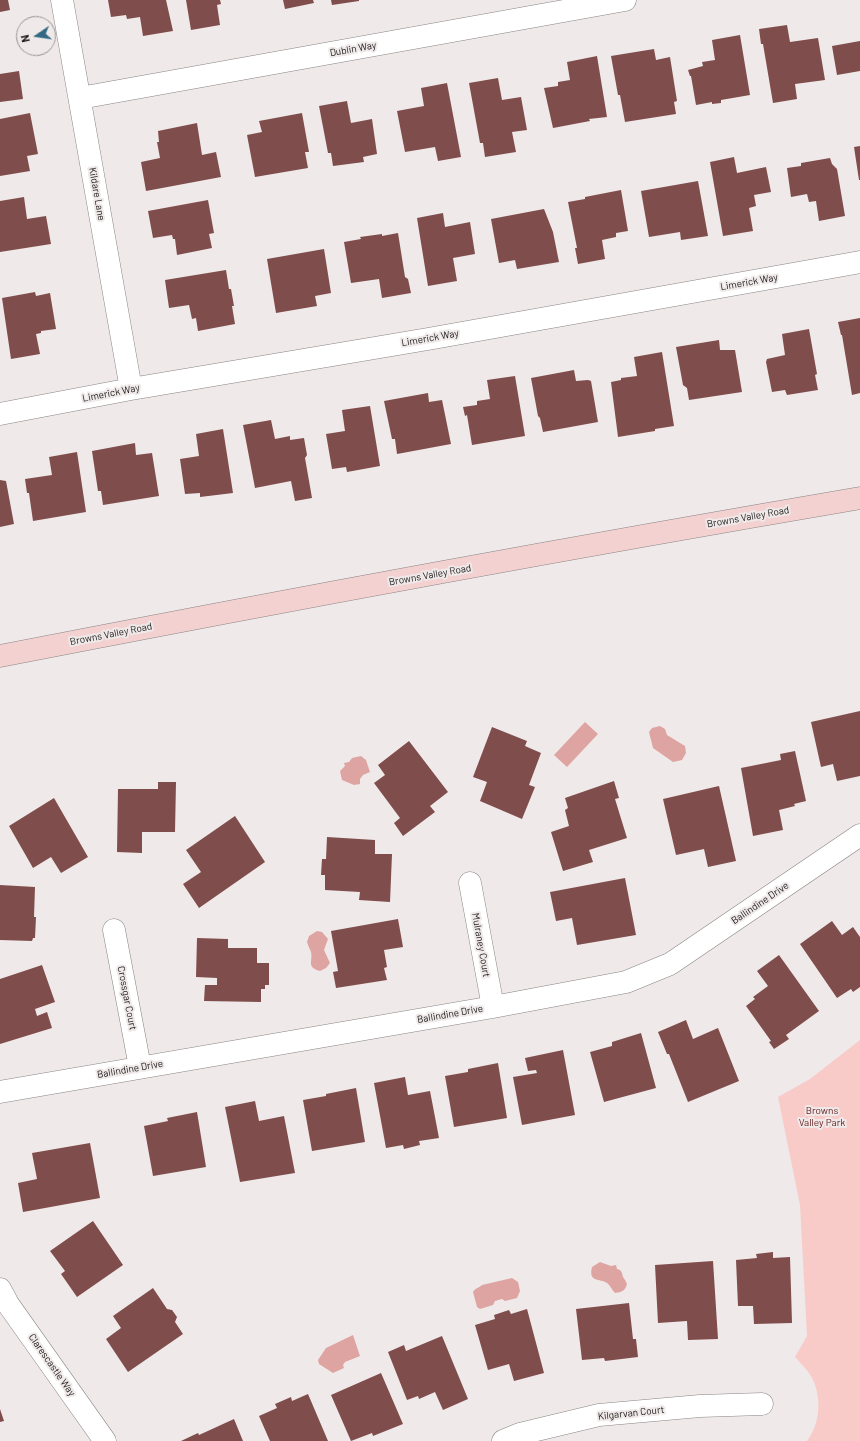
<!DOCTYPE html>
<style>
body{margin:0}
#map{position:relative;width:860px;height:1441px;overflow:hidden;background:#f0e9e9;font-family:Barlow,sans-serif}
canvas{display:block}
.north{position:absolute;left:16px;top:16px;width:40px;height:40px;box-sizing:border-box;background:#f0e9e9;border:1px solid #9b9696;border-radius:50%;rotate:257deg;font-size:11px;font-weight:700;line-height:16px;text-align:center;color:#1c1a1a}
.north::after{content:'';display:block;margin:auto;width:14px;height:18px;background:#336985;clip-path:polygon(50% 0,100% 100%,50% 72%,0 100%)}
</style>
<div id="map">
<canvas width="860" height="1441"></canvas>
<div class="north">N</div>
</div>
<script>
const ctx = document.querySelector('canvas').getContext('2d');
ctx.lineJoin = 'round';
function fillPath(path, color) { ctx.fillStyle = color; ctx.fill(path, 'evenodd'); }
function stroke(path, color, width, dash) { ctx.strokeStyle = color; ctx.lineWidth = width; ctx.lineCap = dash ? 'butt' : 'round'; ctx.setLineDash(dash || []); ctx.stroke(path); }
function drawText(font, color, halo, rows, align = 'center') {
  ctx.font = font + ' Barlow,sans-serif'; ctx.lineWidth = 4; ctx.setLineDash([]); ctx.textBaseline = 'middle'; ctx.strokeStyle = halo; ctx.fillStyle = color; for (const [text, x, y, turn = 0] of rows) {
    ctx.save(); ctx.translate(x, y); ctx.rotate((+turn || 0) * Math.PI / 180); ctx.textAlign = isNaN(turn) ? turn : align; if (halo) ctx.strokeText(text, 0, 0); ctx.fillText(text, 0, 0); ctx.restore();
  }
}
fillPath(new Path2D(`
 M860 1040V1441H807C821 1423 822 1395 811 1376 807 1369 800 1363 795 1357L807 1336 800 1205 778 1097 810 1079Z`), '#f8cbc8');
fillPath(new Path2D(`
 M585 722 598 734 567 767 554 755Z
 M660 726 665 729 667 735 685 746 686 753 682 760 673 762 653 748 649 732 652 728Z
 M361 756 366 760 370 772 363 775 360 779V784L354 785 342 780 340 771 345 766 344 763 349 762 352 758Z
 M317 931 322 932 328 939 324 950 330 963 326 968 320 971C306 967 313 962 311 952 310 949 308 946 307 942L309 936Z
 M600 1262 611 1266 616 1265 617 1269C622 1270 622 1273 623 1277L625 1280 627 1284C625 1291 622 1292 615 1293 612 1290 610 1285 607 1283 600 1278 588 1283 592 1267Z
 M512 1278 518 1282 520 1291 517 1298 505 1301 502 1299 495 1301 493 1305 480 1309 477 1307 473 1292C475 1288 479 1288 482 1285Z
 M353 1335 360 1356 345 1362 343 1365 344 1368 333 1373 319 1364 318 1360 326 1348Z`), '#dea4a1');
fillPath(new Path2D(`
 M0 0H8L10 10 0 12Z
 M108 0H166L173 31 143 36 140 17 127 19 126 15 111 17Z
 M186 0H220L221 4 217 5 220 25 191 30Z
 M283 0H313L314 3 285 9Z
 M331 0H359V1L332 5Z
 M787 25 790 42 818 38 825 80 795 84 797 99 773 103 763 44H761L759 29Z
 M740 35 750 95 721 100V103L712 104V102L696 105 691 76H690L688 70 703 66 702 62 715 60 712 40Z
 M860 41V71L837 75 832 46Z
 M654 49 656 60 670 57 677 101 674 102 676 114 625 122 620 95H618L611 56Z
 M597 56 607 117 589 119 590 121 553 128 544 88 558 86V82L570 80 567 62Z
 M19 71 23 99 0 102V74Z
 M498 78 502 100 521 97 527 130 512 132 516 152 485 157 483 143H480L469 83Z
 M447 83 461 157 438 161 435 147 405 152 397 111 424 106 421 88Z
 M347 101 351 123 372 119 377 154 363 157 364 162 333 166 331 153H328L319 106Z
 M30 113 38 154 27 156 30 171 0 176V119Z
 M302 113 309 152H305L308 168 255 177 247 135 262 132 259 121Z
 M197 123 202 155 216 152 221 177 146 191 141 162 160 158 157 142H159L158 131Z
 M860 146V180H859L854 147Z
 M734 157 737 173 766 167 771 192 754 195 756 206 749 208 753 231 723 236 710 162Z
 M830 158 832 164 837 169 845 216 819 221 816 201 809 202 807 194 791 197 787 168 801 166V163Z
 M698 181 708 236 681 240 680 232 649 237 641 191Z
 M621 190 628 231 616 233V237L602 240 605 259 578 264 575 248H577L568 202 585 199V197Z
 M24 197 27 219 46 216 51 244 0 252V201Z
 M208 200 214 233 209 234 212 248 177 255 175 239H173L172 235 153 238 148 211Z
 M544 209 553 232 559 262 517 269 515 260 499 263 491 219Z
 M443 213 445 227 470 222 475 254 453 258 457 281 428 286 417 218Z
 M398 233 405 277 408 279 411 293 382 298 379 279 351 283 344 242 361 239 360 237 382 234V236Z
 M324 249 331 293 315 296 317 306 276 313 267 259Z
 M226 270 229 289H231L234 306H232L235 324 198 331 196 318 192 319 189 305 169 308 165 280Z
 M35 292 36 296 50 293 56 329 41 331V333L36 334 40 354 11 359 2 298Z
 M860 318V393L852 395 842 335H841L838 322Z
 M809 329 817 374 815 375 818 390 787 395 785 390 772 392 766 362 767 359 785 355 782 334Z
 M719 340 720 350H735L742 392 689 400 687 388 683 385 676 347Z
 M662 352 674 426 655 429V431L618 437 611 382 621 380V378L637 376 634 357Z
 M574 370 576 381 588 380 591 381 598 422 543 432 540 418 538 416 531 378Z
 M515 376 525 436 472 445 467 415 465 416 463 407 477 405V401L490 399 487 380Z
 M428 393 429 402 442 400 451 444 397 454 395 439H392L384 401Z
 M370 406 380 466 347 472 346 467 332 469 326 434 345 431 342 410Z
 M271 420 275 439 290 436V440L304 438 307 455 305 458 312 498 295 501 291 481 255 488 243 425Z
 M223 429 233 493 200 497V493L185 494 180 459 199 456 196 434Z
 M135 443 136 455 152 453 159 496 103 505 101 491H98L92 451Z
 M77 452 86 512 33 521 29 493H27L25 479 52 475 49 457Z
 M0 480 6 481 14 524 0 527Z
 M860 711V776L837 781 833 764 821 767 811 722Z
 M492 727 527 741 525 746 541 753 529 785 535 787 522 819 480 801 487 782 473 777Z
 M409 741 448 792 430 806 435 812 403 836 394 823 400 818 374 783 385 775 378 765Z
 M795 751 806 801 794 804 795 806 779 810 783 830 753 836 741 768 781 760 780 754Z
 M614 781 619 798 615 799 627 838 589 850 593 862 563 871 551 832 569 826 565 810 568 808 565 798Z
 M158 782H176L175 832H142V853L117 852 118 789H158Z
 M719 786 736 861 708 867 704 849 676 855 663 799Z
 M54 798 88 857 61 873 51 857 33 868 9 826Z
 M235 816 265 862 199 908 183 884 201 872 186 850Z
 M327 837 375 840V854H392L390 902 359 900 360 892 325 890V875H321L322 859H326Z
 M625 878 636 935 577 945 572 918 556 921 550 892Z
 M0 885 35 887 34 917H36L35 938H33L32 941 0 940Z
 M398 919 403 947 384 950 387 967 384 968 387 980 336 988 333 972 338 971 331 931Z
 M832 921 842 935 853 927 860 937V987L853 992 851 989 837 998 800 944Z
 M197 938 228 939V948H257V963H269V985H265V989H261V1002L204 1001 205 985H217V978L196 977Z
 M779 955 819 1011 786 1035 789 1039 774 1049 769 1042 771 1041 746 1006 755 999 753 997 768 986 757 971Z
 M42 965 55 1002 35 1009 37 1016 47 1012 52 1028 0 1044V979Z
 M686 1020 693 1039 718 1028 739 1081 688 1102 669 1054H667L658 1032Z
 M641 1033 656 1088 604 1102 590 1052 612 1046V1042Z
 M563 1050 575 1115 522 1125 513 1077 537 1073 536 1070 528 1071 525 1058Z
 M498 1063 507 1118 454 1127 445 1076 468 1072V1069Z
 M405 1077 408 1095 430 1091 439 1138 419 1141 420 1145 404 1149 403 1145 386 1148 374 1083Z
 M356 1088 365 1142 312 1151 303 1100 326 1096V1094Z
 M255 1101 259 1121 284 1116 295 1173 240 1182 225 1107Z
 M197 1112 206 1167 153 1176 144 1126 168 1121 167 1118Z
 M90 1143 100 1198 23 1212 18 1183 37 1179 32 1153Z
 M93 1221 123 1265 77 1297 61 1274 65 1271 50 1251Z
 M773 1252V1258L790 1257 792 1323 754 1324 753 1306H738L736 1260 757 1258 756 1254Z
 M713 1261 718 1339 688 1340 687 1321 658 1323 655 1265Z
 M153 1288 167 1309 172 1310 177 1317 175 1322 183 1334 128 1372 106 1339 121 1328 113 1316Z
 M629 1303 633 1339H636L638 1357 605 1361 604 1358 582 1360 576 1309Z
 M527 1309 544 1373 514 1381 509 1364 488 1370 475 1325 495 1319 494 1315 509 1310 511 1314Z
 M442 1336 468 1399 443 1410 435 1392 419 1399 418 1396 407 1400 388 1352 404 1345 406 1351Z
 M381 1373 403 1424 373 1436 372 1433 351 1441 331 1395Z
 M308 1394 328 1441H270L259 1416 277 1408 275 1404 291 1397 292 1401Z
 M0 1409 4 1421 0 1422Z
 M234 1419 243 1441H181L198 1433 199 1435Z`), '#7f4d4b');
const minor = new Path2D(`
 M62 0 131 389
 M80 98 625 0
 M0 414 131 389 428 339 860 262
 M470 883 493 1007
 M114 930 140 1067
 M0 1092 493 1007 626 982 670 964 860 835
 M0 1289 8 1304 105 1441
 M503 1441 520 1434 599 1415 700 1406 762 1404`);
const secondary = new Path2D(`
 M0 656C286 600 573 547 860 498`);
stroke(minor, '#8a8484', 23);
stroke(secondary, '#8a8484', 23);
stroke(minor, '#fff', 22);
stroke(secondary, '#f2d1d0', 22);
drawText('10px', '#1c1a1a', '#f0e9e9', [
 ["Dublin Way",353,49,-10],
 ["Kildare Lane",97,194,80],
 ["Limerick Way",749,282,-10],
 ["Limerick Way",430,338,-10],
 ["Limerick Way",111,393,-11],
 ["Browns Valley Road",748,517,-10],
 ["Browns Valley Road",430,575,-10],
 ["Browns Valley Road",111,634,-11],
 ["Ballindine Drive",760,903,-34],
 ["Mulraney Court",481,945,80],
 ["Crossgar Court",127,998,79],
 ["Ballindine Drive",450,1014,-10],
 ["Ballindine Drive",130,1069,-10],
 ["Clarescastle Way",52,1365,55],
 ["Kilgarvan Court",631,1413,-6]
]);
drawText('10px', '#621e1f', '#f0e9e9', [
 ["Browns",822,1111],
 ["Valley Park",822,1123]
]);
</script>
